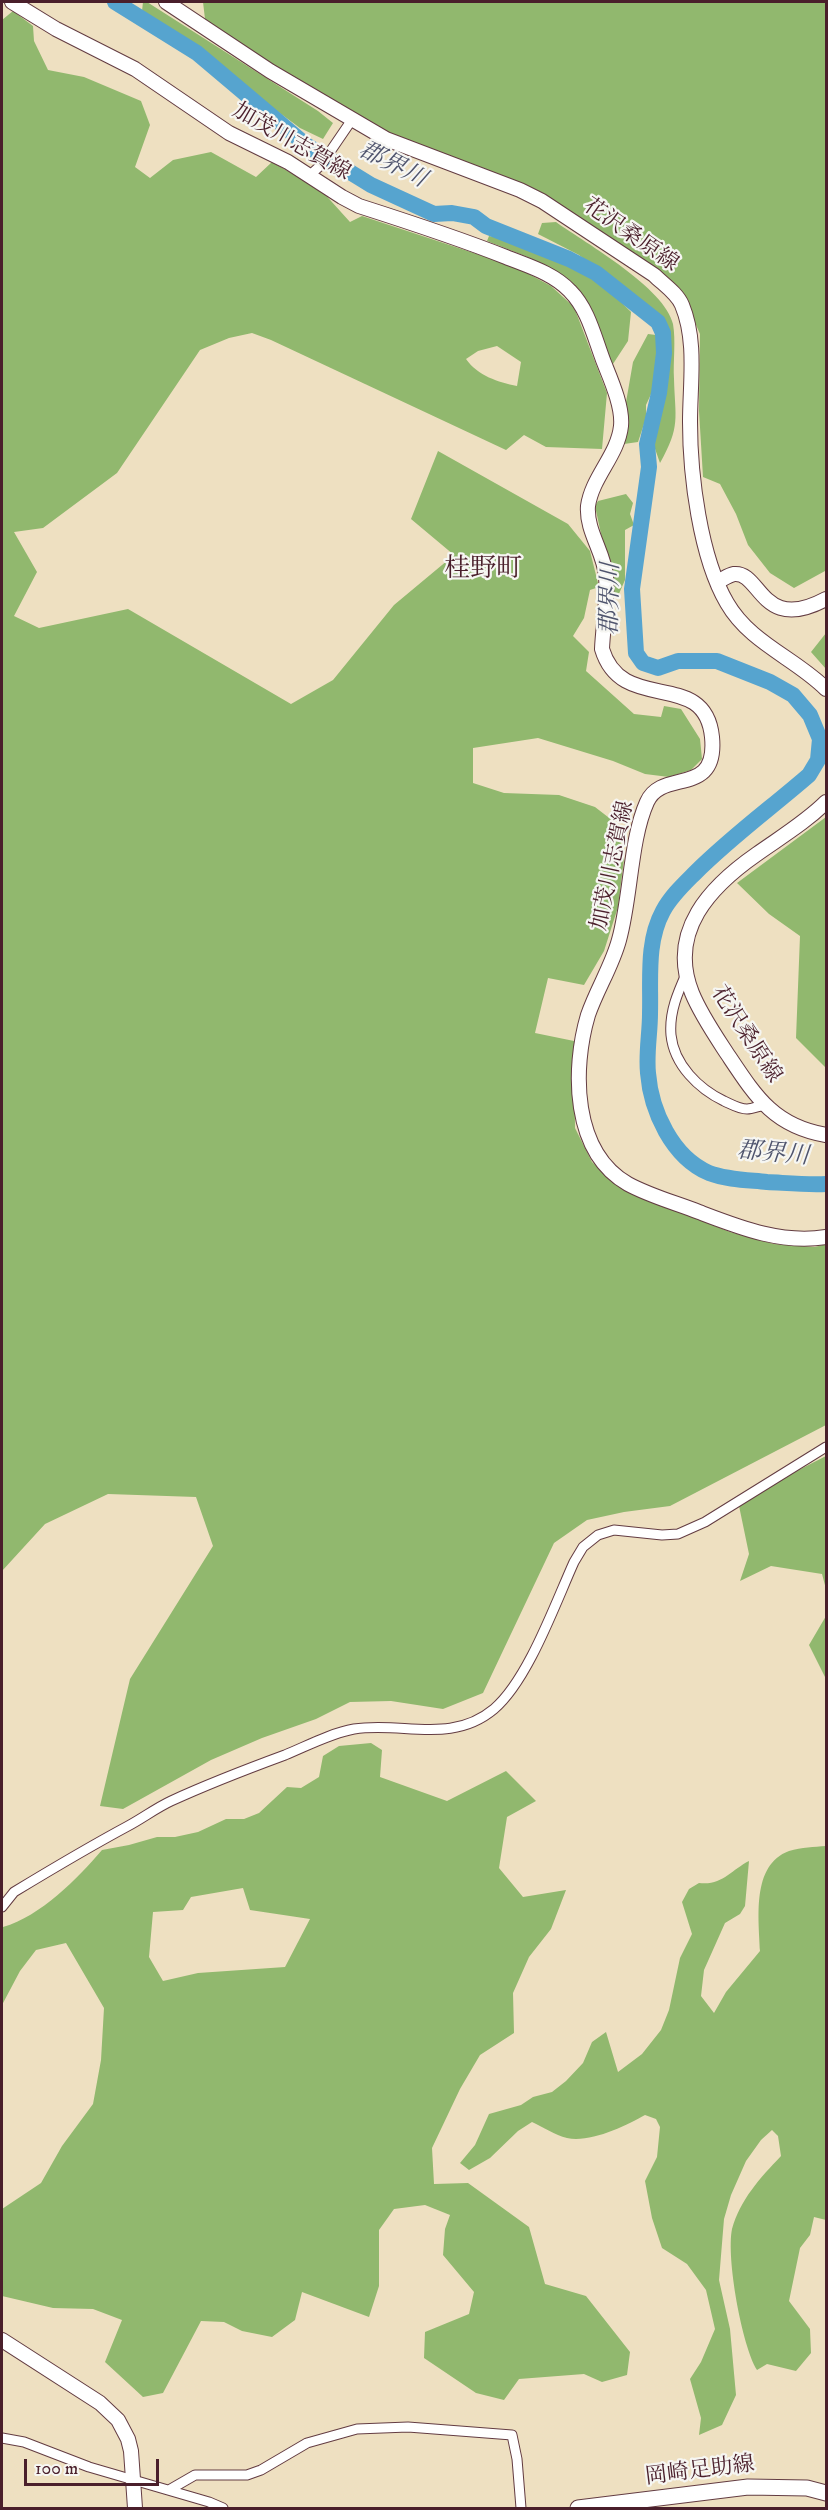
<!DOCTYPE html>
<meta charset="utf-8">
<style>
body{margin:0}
#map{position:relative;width:828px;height:2510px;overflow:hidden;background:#eee0c1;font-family:"IM FELL DW Pica",serif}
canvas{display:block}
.frame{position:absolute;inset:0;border:3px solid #4a1f2b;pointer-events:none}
.scale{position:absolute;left:24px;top:2459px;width:135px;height:27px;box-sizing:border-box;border:3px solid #4a1f2b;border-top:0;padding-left:8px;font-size:18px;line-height:21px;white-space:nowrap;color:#4a1f2b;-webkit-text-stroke:4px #f6f6f2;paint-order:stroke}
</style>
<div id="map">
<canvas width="828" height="2510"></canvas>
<div class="frame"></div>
<div class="scale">100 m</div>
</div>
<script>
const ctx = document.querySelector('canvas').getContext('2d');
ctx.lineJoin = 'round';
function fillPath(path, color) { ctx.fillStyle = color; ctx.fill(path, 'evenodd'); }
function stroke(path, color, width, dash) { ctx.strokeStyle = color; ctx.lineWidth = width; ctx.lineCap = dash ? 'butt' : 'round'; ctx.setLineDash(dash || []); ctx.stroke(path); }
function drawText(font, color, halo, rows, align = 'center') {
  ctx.font = font + ' "IM FELL DW Pica","Noto Serif JP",serif'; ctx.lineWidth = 4.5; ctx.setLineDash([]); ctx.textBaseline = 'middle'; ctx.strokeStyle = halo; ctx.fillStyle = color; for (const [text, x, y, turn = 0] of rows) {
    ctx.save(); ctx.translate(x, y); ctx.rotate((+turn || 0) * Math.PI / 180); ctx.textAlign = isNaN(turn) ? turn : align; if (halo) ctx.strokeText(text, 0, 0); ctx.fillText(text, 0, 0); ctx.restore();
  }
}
fillPath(new Path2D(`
 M143 2H147L318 111 333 123 323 139 300 128 142 11Z
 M203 2H826L825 571 794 588 770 573 748 545 736 514 720 484 703 477 699 411 700 334 686 302 542 195 493 172 390 134 244 47 205 19Z
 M13 11 33 26 34 41 48 70 84 77 141 101 150 125 135 167 150 178 173 160 211 152 256 177 272 162 322 191 350 222 362 216 516 267 551 286 574 307 607 393 602 449 546 447 524 435 506 450 271 340 252 333 229 338 200 350 117 473 43 528 14 532 37 572 14 616 39 628 128 609 291 704 333 680 394 605 454 555 411 519 438 451 568 524 590 551 599 587 590 590 584 618 573 636 589 652 586 671 634 714 661 717 664 706 681 709 700 739 702 759 691 770 669 777 645 774 613 761 538 738 473 748V783L504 793 559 795 595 807 617 824 624 859 618 907 604 951 584 985 548 978 535 1033 574 1041 575 1128 592 1162 622 1189 730 1232 774 1244 815 1247 826 1244V1425L670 1506 624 1512 587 1520 554 1543 483 1693 443 1709 391 1701 350 1702 316 1719 262 1738 211 1760 123 1809 100 1806 130 1679 213 1546 196 1497 108 1494 45 1524 2 1571V20ZM497 346 521 362 517 386C498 382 478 376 466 359L478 351Z
 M556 222C587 244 665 288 673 324 676 341 673 361 674 379 675 418 681 426 660 463L654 446 669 370 664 325 655 313 579 255 538 234 542 223Z
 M489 236 510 240 599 280 631 312 628 341 611 367C603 346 592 310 580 293 558 265 519 254 487 241Z
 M648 334 656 335 657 381 646 405V418L638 442 624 444 628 425 625 408 633 362Z
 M626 494 633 503 630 514 634 525 625 530V580L618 596 614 595 612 569 604 548 595 506 598 501Z
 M826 633V669L811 652Z
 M826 817V1068L796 1038 800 936 769 914 737 883Z
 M826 1456V1589L822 1574 771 1566 740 1581 749 1554 738 1501Z
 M826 1616V1679L809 1645Z
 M371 1743 382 1750 380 1777 447 1801 506 1771 536 1801 507 1817 499 1868 523 1897 566 1890 551 1929 529 1957 513 1993 514 2033 480 2055 460 2089 432 2148 434 2184 468 2183 529 2227 545 2284 586 2296 630 2352 627 2375 602 2382 584 2374 519 2379 504 2400 476 2393 424 2358 425 2332 469 2314 474 2292 443 2255 445 2229 450 2215 425 2205 394 2209 379 2230V2286L369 2317 302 2292 295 2320 272 2337 242 2331 224 2322 201 2321 163 2393 143 2397 105 2362 122 2320 93 2309 53 2308 2 2296V2209L41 2183 62 2146 93 2104 101 2060 104 2008 66 1943 36 1950 20 1971 2 2005V1929L3 1927C41 1916 77 1879 102 1850L129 1845 157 1837H175L198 1832 226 1819H244L259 1813 287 1787 301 1788 319 1777 323 1756 339 1746ZM243 1888 250 1910 310 1919 285 1967 198 1973 163 1981 149 1957 153 1912 183 1910 191 1897Z
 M826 1846V2220L814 2217 810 2235 800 2248 789 2301 810 2329 811 2353 796 2371 767 2364 757 2370C742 2346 726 2258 732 2229 740 2200 760 2178 781 2156L778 2136 772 2130 761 2140 746 2161 731 2195 724 2219 719 2280 730 2329 736 2395 722 2425 699 2435 701 2418 690 2379 701 2362 715 2329 706 2290 687 2264 662 2248 652 2218 645 2181 657 2157 660 2127 656 2119 645 2115C626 2126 590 2143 567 2138 555 2135 543 2127 532 2122L518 2131 490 2158 469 2170 460 2163 475 2145 489 2114 521 2105 533 2097 552 2092 566 2081 583 2063 592 2042 606 2032 618 2072 642 2054 661 2030 669 2010 680 1958 692 1934 682 1902 689 1889 699 1883C722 1886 731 1870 749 1861L745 1906 740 1914 725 1923 704 1970 701 1996 714 2013 726 1992 760 1951C759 1919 751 1865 789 1851 802 1847 814 1847 826 1846Z`), '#91b86e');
stroke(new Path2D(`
 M115 2 197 53 306 145 371 185 434 214 452 213 474 217 486 226 569 259 596 273 658 322 663 333 664 353 659 393 647 444 649 467 632 589 636 653 643 663 658 668 678 661H717L770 682 793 695 810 715 820 739 818 760 809 775C771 808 731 837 695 873 684 884 671 896 663 911 646 942 651 980 650 1014 650 1033 646 1053 648 1073 651 1111 672 1157 709 1173 728 1180 748 1180 767 1182 787 1183 807 1185 826 1184`), '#56a4cf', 16);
const street = new Path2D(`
 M309 176 321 165 349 124
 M687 972C678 992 669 1012 671 1035 674 1065 699 1089 724 1101 731 1104 739 1109 747 1109 752 1109 759 1106 765 1105
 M2 1907 14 1892C52 1869 89 1847 128 1826 143 1818 156 1808 171 1801 208 1784 247 1769 285 1755 307 1746 331 1733 354 1729 402 1721 451 1745 494 1709 528 1680 555 1604 574 1562L583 1547 598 1535 614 1530 662 1535 678 1534 705 1522 826 1447
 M2 2438 24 2442 89 2467 209 2502 223 2508
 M169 2490 195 2475H247L261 2470 307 2443 357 2429 408 2427 512 2435 517 2459 521 2508`);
const secondary = new Path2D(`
 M12 2 56 29 135 69 229 133 288 162 342 197 359 206C409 222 458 238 506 257 528 266 553 273 570 291 588 309 594 336 603 360 610 378 623 406 621 426 618 455 592 477 588 506 586 531 604 552 606 576 608 600 603 625 602 649 622 716 705 667 712 737 718 798 662 768 647 802 630 840 631 897 619 940 612 966 597 989 588 1015 572 1069 572 1152 628 1184 650 1196 676 1203 699 1212 741 1228 781 1244 826 1237
 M166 2 270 71 386 139 520 190 542 201 654 275C663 284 677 293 682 305 697 341 690 383 690 422 690 475 700 557 727 603 750 643 795 658 826 689
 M717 582C722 580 728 575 734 574 761 571 761 634 826 599
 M826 802C806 822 781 837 757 854 711 886 667 931 692 993 701 1015 715 1035 728 1055 756 1097 774 1126 826 1135
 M2 2340 100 2403 118 2420 128 2439 131 2451 135 2508`);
const primary = new Path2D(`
 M578 2508 748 2487 807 2488 826 2493`);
stroke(street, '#633c42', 11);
stroke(secondary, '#633c42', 16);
stroke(primary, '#633c42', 17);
stroke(street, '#fff', 9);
stroke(secondary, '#fff', 14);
stroke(primary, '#fff', 15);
drawText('22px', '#4a1f2b', '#f6f6f2', [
 ["加茂川志賀線",291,143,30],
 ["花沢桑原線",630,236,35],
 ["加茂川志賀線",614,866,-78],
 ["花沢桑原線",745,1035,57],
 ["岡崎足助線",700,2472,-7]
]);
drawText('italic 24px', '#4f546d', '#f6f6f2', [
 ["郡界川",392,166,27],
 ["郡界川",612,599,-89],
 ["郡界川",773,1155,5]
]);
drawText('26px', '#4a1f2b', '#f6f6f2', [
 ["桂野町",483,571]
]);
</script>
